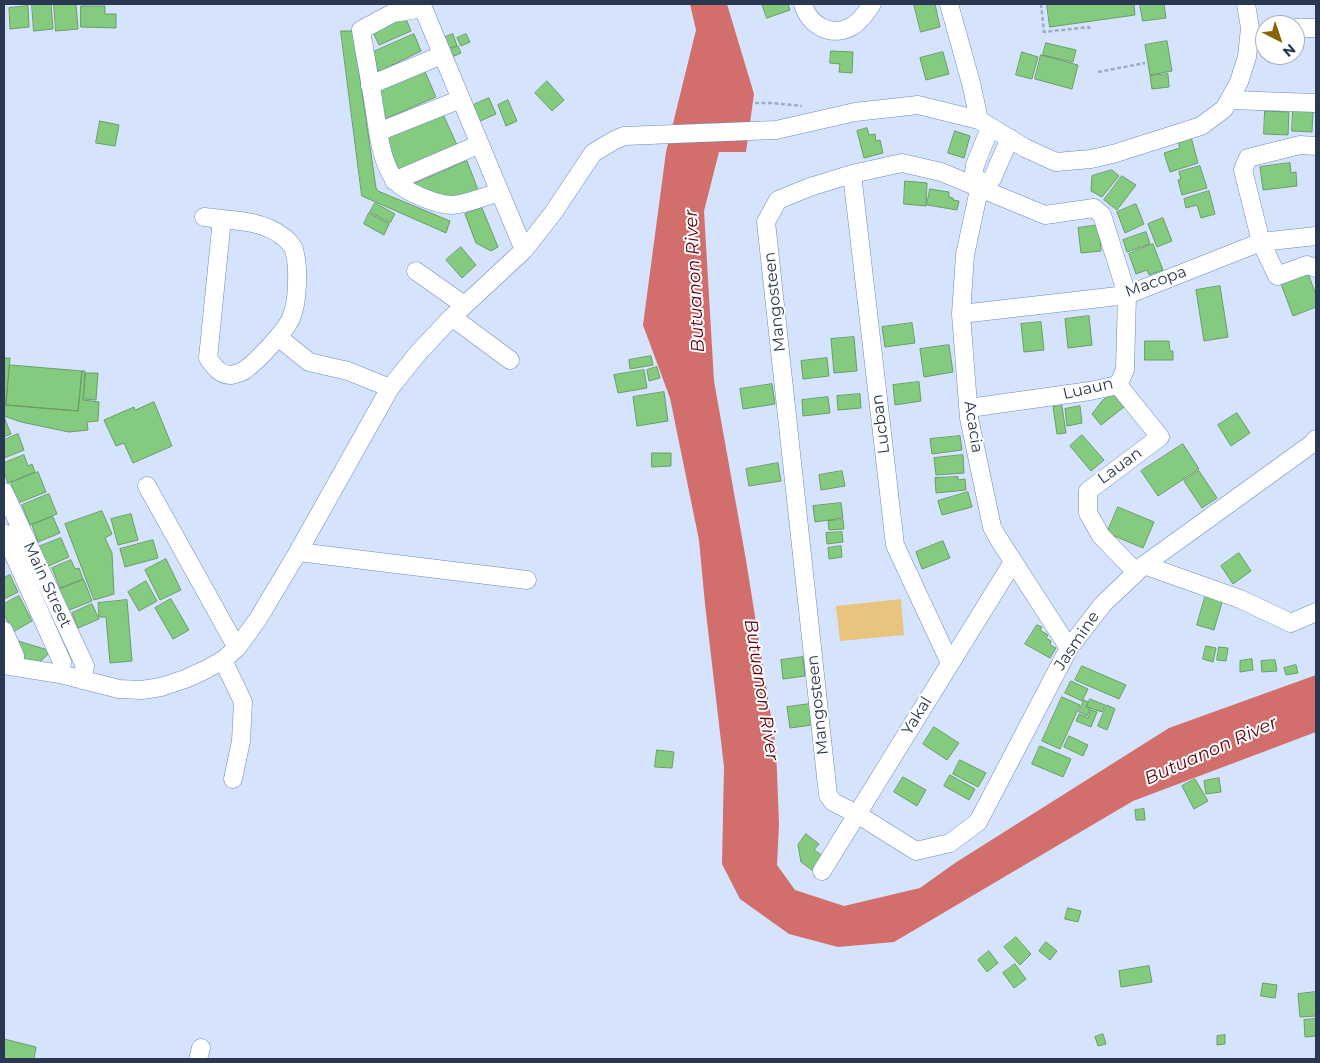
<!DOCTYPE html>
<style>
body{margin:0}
#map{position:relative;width:1320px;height:1063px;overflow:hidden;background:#d5e3fd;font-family:Montserrat,sans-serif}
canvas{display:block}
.frame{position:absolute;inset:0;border:5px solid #2a3751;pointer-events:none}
.north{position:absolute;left:1255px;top:15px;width:50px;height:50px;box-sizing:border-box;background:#fff;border:1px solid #aaafb9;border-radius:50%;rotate:139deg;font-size:14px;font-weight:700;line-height:20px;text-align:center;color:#2a3751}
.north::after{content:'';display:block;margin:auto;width:18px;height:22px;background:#896402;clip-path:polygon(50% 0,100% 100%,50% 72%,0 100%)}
</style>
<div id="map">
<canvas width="1320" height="1063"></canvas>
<div class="frame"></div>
<div class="north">N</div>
</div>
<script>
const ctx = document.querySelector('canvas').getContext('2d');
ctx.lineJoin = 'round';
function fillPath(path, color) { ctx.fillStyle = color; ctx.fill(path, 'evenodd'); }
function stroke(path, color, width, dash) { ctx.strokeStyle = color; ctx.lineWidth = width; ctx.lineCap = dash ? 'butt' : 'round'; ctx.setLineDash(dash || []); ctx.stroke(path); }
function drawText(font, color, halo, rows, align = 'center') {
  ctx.font = font + ' Montserrat,sans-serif'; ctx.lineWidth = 4; ctx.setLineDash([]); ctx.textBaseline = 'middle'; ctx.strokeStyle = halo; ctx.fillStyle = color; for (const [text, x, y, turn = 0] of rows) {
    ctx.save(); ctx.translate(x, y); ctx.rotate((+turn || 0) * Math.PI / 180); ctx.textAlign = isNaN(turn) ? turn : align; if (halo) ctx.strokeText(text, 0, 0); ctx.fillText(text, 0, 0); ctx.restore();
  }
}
fillPath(new Path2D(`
 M901 599 904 635 840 641 836 606Z`), '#e8c47f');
fillPath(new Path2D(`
 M690 4H727L754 94 746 152H719L704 211 714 381 746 560 776 748 779 824 777 865 795 890 844 906 920 888 955 863 1169 728 1316 675V732L1133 801 894 942 838 947 789 934 740 899 722 864 724 767 705 604 699 540 670 398 643 325 666 152 696 30Z`), '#d26e6b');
const building = new Path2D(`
 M32 4H51L53 29 34 31Z
 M54 4H76L78 29 56 31Z
 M762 4H788L790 10 767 18Z
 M914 4H935L940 27 921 32Z
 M1047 4H1134L1135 15 1050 27Z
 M1140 4H1164L1166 18 1143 21Z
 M28 6 29 27 10 29 9 8Z
 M81 6H105V14H116V28L81 27Z
 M404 14 411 31 379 45 371 28Z
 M341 31H353L376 188 378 191 450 221 446 233 362 196Z
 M414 34 421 51 378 72 373 52Z
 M453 34 457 46 444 50 440 39Z
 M466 34 470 42 461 46 457 38Z
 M1167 41 1172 71 1150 75 1145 45Z
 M1046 43 1076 50 1073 62 1043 55Z
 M458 46 461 53 452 57 449 51Z
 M831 51 853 52 852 73 839 72 840 64 830 63Z
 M943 52 949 74 926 80 920 58Z
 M1022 52 1038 57 1032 79 1016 75Z
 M1041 55 1078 65 1072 89 1035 79Z
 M423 67 436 97 385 119 379 87Z
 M1168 74 1169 87 1152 89 1150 76Z
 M547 81 564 100 552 111 535 93Z
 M489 98 496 114 478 122 471 106Z
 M508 100 517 121 506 126 498 105Z
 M1265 111 1289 112 1288 135 1264 134Z
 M1293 111H1313L1312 132 1292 131Z
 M442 112 457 145 396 172 386 139Z
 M100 121 119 125 115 146 96 143Z
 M867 128 869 135 875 134 876 141 880 140 883 153 864 158 857 131Z
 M955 131 970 136 964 158 948 153Z
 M1191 137 1198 163 1170 172 1164 153 1180 148 1178 141Z
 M467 161 478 190 448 203 414 184Z
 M1290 163 1291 173 1296 172 1297 186 1263 190 1260 167Z
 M1200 166 1207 188 1182 195 1178 180 1181 179 1179 172Z
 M1112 170 1119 176 1102 197 1091 191 1092 176Z
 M1122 176 1136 185 1117 210 1104 200Z
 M905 181 927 183 926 206 904 204Z
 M930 189 949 192V197L953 198V200L959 201 957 210 927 205Z
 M1209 191 1215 214 1201 218 1197 205 1186 208 1184 199Z
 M375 203 395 214 390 223 370 212Z
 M1136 204 1144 224 1125 233 1117 212Z
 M482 208 498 247 491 251 476 243 465 214Z
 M369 213 389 224 384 235 364 224Z
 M1163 218 1172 241 1157 247 1148 224Z
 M1099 225 1101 251 1081 253 1078 228Z
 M1146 232 1150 244 1127 252 1123 240Z
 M1153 244 1163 270 1149 275 1147 270 1136 274 1129 254Z
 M461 247 476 265 462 278 446 260Z
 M1308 273 1316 295V307L1293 316 1281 284Z
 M1220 286 1228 337 1204 341 1196 290Z
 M1089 316 1092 345 1068 348 1065 319Z
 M1041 322 1044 350 1024 352 1021 324Z
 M912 323 915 343 885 347 882 327Z
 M854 337 857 371 834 373 831 339Z
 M1145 341H1169L1170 351H1173V360H1145Z
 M949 345 953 372 924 377 920 349Z
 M651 356 653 365 630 369 629 360Z
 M4 358H10L6 405 78 411 82 371H85L83 400 99 402 98 421 87 422 88 430 69 432 21 422 4 416Z
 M827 358 829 376 803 379 801 361Z
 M10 365 82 371 78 411 6 405Z
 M657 367 660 378 649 381 647 370Z
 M644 370 647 388 618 393 614 375Z
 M86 373H98L96 400 84 399Z
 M919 382 921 401 895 405 893 385Z
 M772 384 775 404 743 409 740 389Z
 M664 392 668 421 637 426 633 397Z
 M1112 393 1124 407 1101 425 1092 414 1102 401Z
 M860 394 861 408 838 410 837 396Z
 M828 397 830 413 803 416 802 400Z
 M154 402 172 446 133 463 124 443 116 446 104 420 134 407 135 410Z
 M1062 406 1066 433 1057 434 1053 407Z
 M1080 406 1082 423 1067 426 1065 409Z
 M1237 413 1250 433 1231 446 1218 425Z
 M4 417 11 434 4 437Z
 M18 434 24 450 4 458V440Z
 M1082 435 1104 460 1091 471 1070 446Z
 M960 436 962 450 932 454 930 439Z
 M1183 444 1199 469 1158 496 1141 471Z
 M652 453H671V466L652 467Z
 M24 455 28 466 32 464 35 472 8 483 4 472V463Z
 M963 455 964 473 936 475 934 458Z
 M778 463 781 481 749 486 746 469Z
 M842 471 845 486 821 490 819 475Z
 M1199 471 1217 498 1202 508 1184 481Z
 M38 472 46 492 18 503 11 483Z
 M958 477V480L965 479 966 490 936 493 935 478Z
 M968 492 972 507 942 515 938 501Z
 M49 494 57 514 30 525 22 505Z
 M841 503 843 518 815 522 813 506Z
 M1118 507 1154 522 1143 548 1107 533Z
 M102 511 112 534 105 538 112 553 114 594 94 600 65 524Z
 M131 514 138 540 118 545 111 519Z
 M53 517 60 533 38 542 32 525Z
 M843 520 844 529 829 530 828 521Z
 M842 532 843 542 827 544 826 533Z
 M61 538 69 557 46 567 38 547Z
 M153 540 158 558 125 567 120 549Z
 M943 541 950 558 922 569 916 552Z
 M841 546 842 557 829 559 828 548Z
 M1239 553 1251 571 1233 584 1221 566Z
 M166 559 181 590 160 600 145 570Z
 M71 560 75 569 79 568 83 579 60 588 52 568Z
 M10 575 18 592 4 599V578Z
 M84 580 92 601 67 611 58 590Z
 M146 581 157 601 139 611 128 592Z
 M1206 594 1223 599 1214 630 1197 625Z
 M19 596 32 621 13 632 4 614V604Z
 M171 599 189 630 173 639 155 608Z
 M127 600 132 661 110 663 106 617H99L98 603Z
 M92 604 99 619 78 628 72 613Z
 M1037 625 1042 627 1040 630 1048 635 1046 638 1051 641 1050 645 1056 648 1050 658 1025 644Z
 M15 640 51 651 37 665 21 661Z
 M1206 646 1216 648 1213 662 1203 659Z
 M1219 647 1228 648 1226 661 1217 660Z
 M803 657 805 676 783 679 781 660Z
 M1252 659 1253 670 1240 672V661Z
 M1275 660 1277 671 1262 672 1261 661Z
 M1296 665 1298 673 1286 675 1284 668Z
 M1082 666 1126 685 1119 699 1075 680Z
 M1071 681 1088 689 1082 701 1065 693Z
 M1062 697 1080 705 1060 749 1042 741Z
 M1090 699 1105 705 1102 712 1087 707Z
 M1084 700 1088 702 1086 707 1090 709 1087 716 1079 712Z
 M810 704 812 725 790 728 787 707Z
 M1107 705 1115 709 1107 730 1098 726Z
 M1091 710 1097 712 1091 727 1076 721 1079 714 1088 718Z
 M934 727 959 743 947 760 923 744Z
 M1069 736 1088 745 1083 756 1064 747Z
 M1040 746 1071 759 1063 777 1032 764Z
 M657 750 674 752 672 768 655 767Z
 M960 760 986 773 978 787 953 774Z
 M950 775 975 789 969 800 944 786Z
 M903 777 926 790 917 806 894 792Z
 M1219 778 1221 792 1206 794 1204 781Z
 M1195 779 1208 801 1194 809 1182 786Z
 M1144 809 1145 820H1136L1135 810Z
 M806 834 819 844 814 850 823 856 812 870 801 862 798 845Z
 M1068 908 1081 911 1078 922 1065 919Z
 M1016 937 1031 954 1020 965 1004 947Z
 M1046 942 1057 951 1050 960 1039 951Z
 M989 951 998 963 987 972 978 960Z
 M1015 964 1026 979 1014 988 1003 973Z
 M1149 966 1152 982 1121 987 1119 971Z
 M1263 983 1277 985 1275 998 1261 996Z
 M1316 992V1016L1300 1017 1298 994Z
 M1316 1019V1036L1305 1037 1304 1020Z
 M1103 1034 1106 1044 1098 1046 1095 1037Z
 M1225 1035V1044L1217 1045V1036Z
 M4 1039 36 1047 34 1059H4Z`);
fillPath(building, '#84cb80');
stroke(building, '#699d66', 1);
const minor = new Path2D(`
 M803 4C809 26 833 39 854 25 862 20 867 11 872 4
 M949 4 971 83 979 120
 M1295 28H1316
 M370 85 442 55
 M1230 100 1316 103
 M378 132 461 99
 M1316 146 1300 145 1248 158 1243 170 1261 242 1277 276 1307 265 1316 268
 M852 174 895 545 950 663
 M394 181 480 144
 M980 185 965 255 961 314 969 418 992 527 998 538 1069 648
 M980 185 974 173 975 165 990 128
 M980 185 992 179 1010 138
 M500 192C485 196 467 204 452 205 437 205 402 191 394 179 380 159 378 129 374 106 370 80 365 55 361 30L393 13 423 8 524 250
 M204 217C229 220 262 220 282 236 286 238 293 246 294 250 299 266 298 303 291 318 286 331 257 361 245 370 242 372 235 374 231 375 219 375 214 366 208 358L222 219
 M416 271 464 305
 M961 314 1127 295 1261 242 1316 236
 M452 317 510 360
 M278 337 309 362 348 371 390 388
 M1118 385 1160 437 1088 491V513L1101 536 1136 572
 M969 408 1090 391 1118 385 1125 370 1127 295 1102 215 1094 208 1045 215 941 172 902 163 852 174 810 187 778 200 766 222 828 795 833 802 857 814 916 851 950 843 978 822 1069 648 1103 604 1144 565 1313 443 1316 439
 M147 486 237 648
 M4 492 85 666 82 680
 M4 533 62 662 60 674
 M298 552 527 580
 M1144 565 1240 599 1291 623 1316 612
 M4 631 15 656V665
 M223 660 243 702 241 741 233 779
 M4 665 60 674 119 689 142 690 161 687 185 679 205 670 223 660 237 648 258 619 298 552 390 388 419 352 452 317 524 250 553 213 593 153 613 141 624 136 776 130 855 112 918 105 979 120 1025 148 1056 162 1091 159 1113 154 1201 126 1224 109 1239 82 1247 57 1250 28 1246 4
 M822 871 1013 562
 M198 1059 201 1048`);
stroke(minor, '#6a89c5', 19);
stroke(new Path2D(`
 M1041 4 1044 32 1089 27 1090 31
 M1098 72 1145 63
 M755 103H772L802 106`), '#9dabc5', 2.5, [4, 2.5]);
stroke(minor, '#fff', 18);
drawText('16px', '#2a3751', '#fff', [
 ["Macopa",1156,282,-20],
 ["Mangosteen",775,302,-96],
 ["Luaun",1088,389,-13],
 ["Lucban",881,424,-97],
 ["Acacia",973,427,81],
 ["Lauan",1120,466,-36],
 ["Main Street",47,585,65],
 ["Jasmine",1077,641,-56],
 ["Mangosteen",818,705,-96],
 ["Yakal",917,716,-58]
]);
drawText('italic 18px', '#60000d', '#fff', [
 ["Butuanon River",695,281,-93],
 ["Butuanon River",761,690,81],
 ["Butuanon River",1211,751,-24]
]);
</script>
